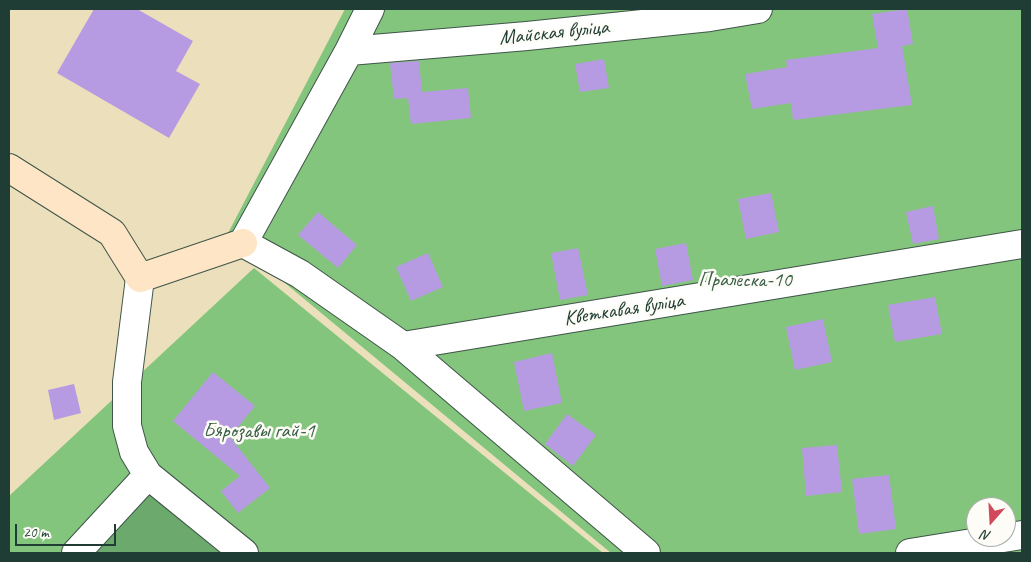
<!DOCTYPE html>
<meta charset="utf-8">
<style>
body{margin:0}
#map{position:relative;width:1031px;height:562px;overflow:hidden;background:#ecdfbc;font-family:Caveat,sans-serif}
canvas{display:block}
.frame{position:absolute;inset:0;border:10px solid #1f3d34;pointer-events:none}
.north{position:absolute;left:966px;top:497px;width:50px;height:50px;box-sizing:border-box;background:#fdfcf7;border:1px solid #a4b0a9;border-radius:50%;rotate:199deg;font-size:14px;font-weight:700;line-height:20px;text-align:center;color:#1f3d34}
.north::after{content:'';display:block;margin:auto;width:18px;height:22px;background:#d1495b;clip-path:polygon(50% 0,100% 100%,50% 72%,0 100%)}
.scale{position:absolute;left:15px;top:524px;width:101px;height:22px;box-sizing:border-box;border:2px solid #1f3d34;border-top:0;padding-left:6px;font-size:15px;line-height:18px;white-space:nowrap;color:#1f3d34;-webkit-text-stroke:4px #fdfcf7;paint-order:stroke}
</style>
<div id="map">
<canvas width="1031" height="562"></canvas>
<div class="frame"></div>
<div class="north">N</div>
<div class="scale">20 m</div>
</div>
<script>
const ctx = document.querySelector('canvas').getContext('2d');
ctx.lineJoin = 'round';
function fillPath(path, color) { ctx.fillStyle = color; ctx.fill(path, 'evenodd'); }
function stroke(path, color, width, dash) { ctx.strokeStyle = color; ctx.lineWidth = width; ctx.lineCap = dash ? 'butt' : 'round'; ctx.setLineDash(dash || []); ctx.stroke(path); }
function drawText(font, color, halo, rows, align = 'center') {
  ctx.font = font + ' Caveat,sans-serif'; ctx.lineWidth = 5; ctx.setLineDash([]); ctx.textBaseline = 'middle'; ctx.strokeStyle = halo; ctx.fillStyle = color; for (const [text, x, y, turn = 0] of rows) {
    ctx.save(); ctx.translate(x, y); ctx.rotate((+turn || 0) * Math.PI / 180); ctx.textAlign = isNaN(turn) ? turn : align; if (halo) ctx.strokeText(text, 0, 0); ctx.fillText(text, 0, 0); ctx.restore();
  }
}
fillPath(new Path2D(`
 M345 9H1022V553H611L227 235ZM976 507H1006V537H976Z
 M254 268 603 553H9V496Z`), '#84c57d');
fillPath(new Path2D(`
 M154 482 230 553H87Z`), '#6baa6c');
fillPath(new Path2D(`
 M94 9H137L193 41 176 71 200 84 169 138 57 73Z
 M907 9 913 44 902 46 912 105 793 120 791 103 752 109 745 74 787 67 786 60 878 48 872 14Z
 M604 59 609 88 580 92 575 64Z
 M419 61 422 92 468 88 471 118 411 124 408 98 394 99 390 63Z
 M771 193 779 232 746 239 738 199Z
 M933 206 939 239 913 244 906 212Z
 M318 212 357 245 338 268 298 235Z
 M686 243 693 280 662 286 655 249Z
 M578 248 588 295 560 300 551 253Z
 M428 253 443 287 411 301 396 267Z
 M935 297 942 334 895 342 888 305Z
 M823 319 832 362 795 370 786 327Z
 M552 353 562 403 524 411 514 362Z
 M213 372 255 406 230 437 270 488 238 513 221 491 240 476 173 421Z
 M74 384 81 413 54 420 48 390Z
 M567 414 596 435 573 466 545 444Z
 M837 445 842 492 806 496 802 448Z
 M889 475 896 529 859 534 852 479Z`), '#b79be2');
const street = new Path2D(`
 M370 9 349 51 243 243 300 274 403 346 646 553
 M349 51 527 36 710 17 758 9
 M140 278 127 382V426L134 452 148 475 244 553
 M403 346 1022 244
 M76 553 148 475
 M910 553 1022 535`);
const secondary = new Path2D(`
 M9 168 112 233 140 278 243 243`);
stroke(street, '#3e5548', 30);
stroke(secondary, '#3e5548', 30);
stroke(street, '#fff', 28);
stroke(secondary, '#fde5c5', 28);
drawText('21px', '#1f3d34', '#fdfcf7', [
 ["Майская вуліца",554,33,-6],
 ["Кветкавая вуліца",624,310,-9]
]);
drawText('21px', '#385f46', '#fdfcf7', [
 ["Пралеска-10",745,280],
 ["Бярозавы гай-1",259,431]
]);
</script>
